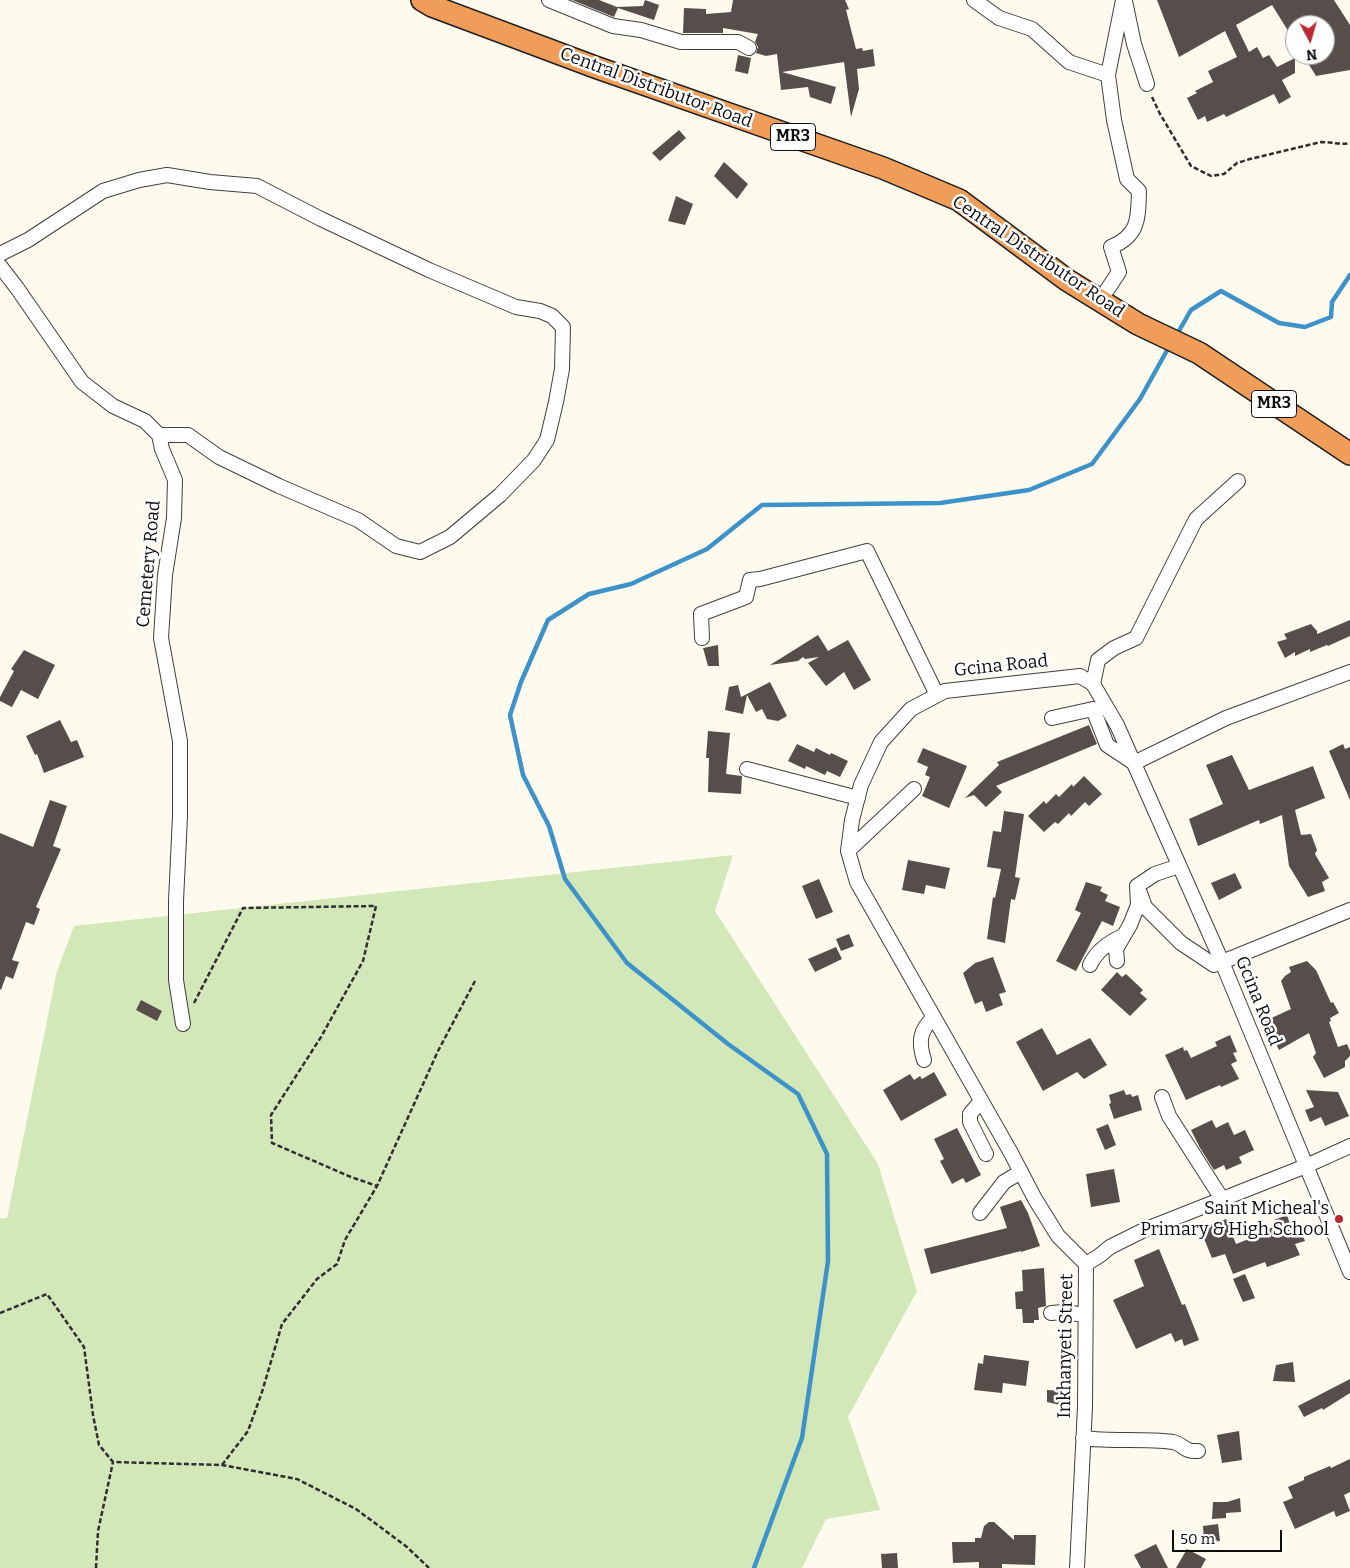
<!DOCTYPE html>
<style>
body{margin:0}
#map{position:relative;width:1350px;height:1568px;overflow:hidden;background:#fefbee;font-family:Bitter,serif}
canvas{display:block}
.north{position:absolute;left:1285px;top:15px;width:50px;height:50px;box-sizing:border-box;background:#fff;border:1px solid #9e9e9e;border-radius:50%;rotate:174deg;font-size:14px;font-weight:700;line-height:20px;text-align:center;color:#0d0d0d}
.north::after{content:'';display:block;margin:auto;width:18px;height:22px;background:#b92932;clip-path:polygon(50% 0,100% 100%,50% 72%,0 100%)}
.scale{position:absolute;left:1172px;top:1530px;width:110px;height:22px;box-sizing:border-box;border:2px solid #0d0d0d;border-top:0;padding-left:6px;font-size:15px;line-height:18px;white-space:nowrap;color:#0d0d0d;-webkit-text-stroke:4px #fff;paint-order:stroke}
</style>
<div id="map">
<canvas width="1350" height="1568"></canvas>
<div class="north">N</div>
<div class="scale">50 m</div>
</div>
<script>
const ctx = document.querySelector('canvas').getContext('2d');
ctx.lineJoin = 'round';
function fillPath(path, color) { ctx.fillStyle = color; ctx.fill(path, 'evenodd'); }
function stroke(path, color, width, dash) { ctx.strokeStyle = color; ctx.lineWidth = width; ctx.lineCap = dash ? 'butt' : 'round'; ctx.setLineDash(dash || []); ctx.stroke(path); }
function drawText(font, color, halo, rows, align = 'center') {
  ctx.font = font + ' Bitter,serif'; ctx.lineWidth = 5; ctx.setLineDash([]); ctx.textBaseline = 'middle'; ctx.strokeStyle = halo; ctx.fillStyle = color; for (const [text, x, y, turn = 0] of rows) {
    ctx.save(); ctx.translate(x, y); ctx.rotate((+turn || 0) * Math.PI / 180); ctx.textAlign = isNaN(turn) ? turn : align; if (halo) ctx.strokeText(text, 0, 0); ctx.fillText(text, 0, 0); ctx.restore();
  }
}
fillPath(new Path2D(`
 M733 855 715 911 878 1164 917 1291 848 1417 880 1510 826 1519 802 1568H0V1218H7L57 971 74 926Z`), '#d2e8b8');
stroke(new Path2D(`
 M1176 336 1191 310 1221 291 1279 323 1305 327 1331 317 1332 302 1350 275
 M754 1568 802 1438 828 1261 827 1154 798 1094 728 1044 627 963 565 879 549 826 523 775 510 715 521 682 548 620 589 594 631 584 707 549 762 505 940 503 1029 490 1092 464 1140 399 1170 345`), '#3d93c9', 4.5);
fillPath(new Path2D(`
 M572 0H599L617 7 643 6 645 0 659 5 654 20 618 8 614 17Z
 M733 0H845L849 9 846 10 856 49 862 48 863 51 873 49 875 66 857 69 859 89 851 117 844 62 782 72 836 87 831 104 810 97 808 87 781 90 777 54 766 56 756 53 758 47 755 42 758 34 723 28V33H683L684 8 706 9V14L731 12Z
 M1157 0H1334L1350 25V70L1316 76 1303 55H1325V25H1295V42L1272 5 1236 25 1249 52 1257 47 1263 58 1269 55 1277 67 1295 58V73L1282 80 1291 97 1279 104 1274 94 1226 117 1224 114 1207 122 1205 116 1198 120 1187 98 1197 93 1195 91 1213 82 1208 71 1237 57 1225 31 1179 57Z
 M738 55 751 58 748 74 735 71Z
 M679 130 686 138 660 161 652 153Z
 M724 162 748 184 737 199 714 176Z
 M676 196 693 204 685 225 668 221Z
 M1350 620V636L1328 646 1327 645 1310 652V649L1295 656V652L1285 658 1277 642 1287 639 1284 634 1311 624 1317 631V634Z
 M818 635 828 651 848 640 871 680 854 690 844 672 826 686 808 663 819 657 805 659 803 657 798 661 770 665Z
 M718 645 719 666H708L703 648Z
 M24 650 55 665 38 699 21 690 12 707 0 701V697L14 671 11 669Z
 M770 682 787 716 778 721 767 719 762 709 756 712 747 695 743 714 725 710 729 687 738 685 741 697Z
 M60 720 71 742 77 740 84 757 44 773 37 754 35 755 26 736Z
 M1089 725 1097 744 996 786 1002 792 986 807 974 795 965 798 999 765 997 762Z
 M708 731 730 733 726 774 742 776 741 794 708 792 709 758H706Z
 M797 744 814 752 816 748 830 755 831 753 848 761 840 777 827 771 825 775 806 766 805 769 788 761Z
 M1343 744 1345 749 1350 747V800L1329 751Z
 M923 748 967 766 949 808 922 796 930 777 925 775 928 767 917 762Z
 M1232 755 1249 790 1313 766 1325 798 1295 810 1301 835 1311 834 1317 850 1315 854 1329 878 1322 882 1325 891 1308 897 1289 866 1282 815 1260 824 1259 820 1198 846 1189 819 1223 804 1206 765Z
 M1084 776 1102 794 1089 806 1085 802 1071 816 1069 813 1058 824 1055 822 1044 832 1028 816 1044 801 1046 804 1056 794 1059 797 1072 784 1073 787Z
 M50 800 67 806 53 846 61 849 36 907 40 909 34 925 26 922 12 960 19 962 13 979 6 976 1 990 0 989V833L33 847Z
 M1004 811 1024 814 1015 877 1020 878 1015 900 1011 899 1005 943 987 939 993 897 995 898 1001 869 987 867 993 831 1001 832Z
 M908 860 950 868 945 889 926 885 924 894 902 890Z
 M1235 873 1242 888 1219 900 1211 883Z
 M819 879 833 912 816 919 802 886Z
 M1086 882 1102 887 1100 891 1108 895 1105 901 1120 907 1113 926 1102 921 1076 971 1056 961 1081 913 1075 910Z
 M849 934 854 946 841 951 836 939Z
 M836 947 842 959 815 972 808 959Z
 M993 957 1006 992 999 994 1003 1005 986 1012 982 1001 975 1004 963 973 975 963Z
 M1307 961 1316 970 1331 1003 1333 1002 1339 1013 1330 1018 1331 1021 1329 1022 1338 1047 1347 1044 1350 1051V1056L1345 1061V1067L1324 1078 1313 1057 1316 1053 1309 1033 1279 1050 1265 1021 1291 1009 1281 981 1285 976 1291 972 1289 967Z
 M1117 972 1122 977 1126 974 1143 990 1140 993 1147 999 1130 1016 1101 990Z
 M141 1000 162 1011 157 1021 136 1010Z
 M1042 1028 1057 1055 1090 1038 1107 1065 1084 1079 1077 1072 1043 1091 1016 1042Z
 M1230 1035 1237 1052 1233 1053 1237 1061 1231 1064 1239 1079 1221 1087 1220 1085 1186 1100 1165 1055 1183 1047 1184 1051 1187 1050 1191 1058 1217 1046 1215 1042Z
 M934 1072 947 1095 901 1121 883 1090 910 1074 914 1080 920 1076 922 1079Z
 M1124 1090 1126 1095 1131 1094 1132 1097 1138 1095 1142 1110 1114 1119 1109 1104 1111 1103 1109 1095Z
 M1306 1090 1338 1092 1349 1116 1325 1126 1321 1117 1310 1122 1305 1110 1314 1107Z
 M1212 1120 1216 1128 1228 1122 1234 1135 1245 1130 1254 1150 1239 1157 1242 1163 1226 1170 1224 1165 1214 1170 1200 1148 1191 1130Z
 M1108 1124 1116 1145 1105 1150 1096 1129Z
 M957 1128 981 1175 966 1183 963 1178 952 1184 940 1161 944 1159 934 1139Z
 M1114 1169 1120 1202 1091 1207 1086 1174Z
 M1021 1200 1028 1213 1040 1246 1021 1252V1251L931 1274 924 1249 1007 1228 1000 1207Z
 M1287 1215 1291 1227 1298 1224 1305 1241 1295 1244 1300 1255 1267 1267 1265 1262 1233 1274 1225 1254 1212 1258 1200 1229 1226 1219 1236 1244 1264 1233 1263 1231 1276 1226 1274 1220Z
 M1159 1249 1182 1305 1185 1304 1199 1340 1184 1346 1182 1339 1175 1342 1171 1333 1136 1349 1113 1300 1144 1286 1134 1260Z
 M1044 1268 1046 1306 1038 1308 1039 1320H1034V1323H1023L1022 1309H1016L1015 1292 1023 1291 1022 1270Z
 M1245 1274 1255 1298 1243 1302 1233 1279Z
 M984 1355 1029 1361 1026 1386 1003 1383 1002 1393 974 1390 978 1363 983 1364Z
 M1293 1362 1295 1382 1273 1381 1276 1365Z
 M1350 1379V1393L1323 1410 1322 1408 1304 1417 1298 1406Z
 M1047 1390 1060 1391V1405L1047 1402Z
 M1239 1431 1242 1460 1222 1463 1217 1435Z
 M1350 1459V1492L1344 1495 1350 1511 1336 1517 1334 1511 1295 1529 1283 1502 1293 1498 1288 1487 1304 1480V1477L1330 1466 1331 1468Z
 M1240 1498 1241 1512 1226 1513V1518L1212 1519 1213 1502H1227Z
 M989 1522H994L1014 1540V1535H1036L1035 1565 1002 1564V1568H979V1562L953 1563 952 1542H975V1538H981L984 1526Z
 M1218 1524 1220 1541 1204 1543 1203 1526Z
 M1156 1544 1168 1568H1141L1134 1555Z
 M1187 1549 1206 1559 1201 1568H1176Z
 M897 1553 898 1568H882L881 1554Z`), '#554e4a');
const minor = new Path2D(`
 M549 0 613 26 641 30 681 42H738L749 48
 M974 0 999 18 1032 29 1069 62 1108 75
 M1125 1 1134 44 1147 84
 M0 254 28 240 103 191 139 180 167 175 210 182 257 186 321 219 429 270 516 307 540 311 552 316 563 327 562 369 556 402 547 440 534 460 500 495 450 537 420 552 396 546 358 520 279 486 219 457 188 435H159
 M0 266 17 288 82 382 113 406 145 421 159 435 162 449 175 480 174 518 165 575 161 638 180 741V816L176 901V980L183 1024
 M1107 290 1119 272 1111 247C1140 235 1138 217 1139 191L1127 179 1114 120 1108 75 1123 0
 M702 638 701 614 746 597 750 580 760 579 867 551 937 695
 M1093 684 1098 660 1114 648 1136 638 1196 519 1238 481
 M1052 718 1093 709 1107 745 1134 763 1226 718 1350 672
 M747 769 858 798
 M848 851 914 789
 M1140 893 1145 907 1181 943 1214 965
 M1117 961 1116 949 1130 925 1138 905 1137 886 1155 874 1179 866
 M1222 962 1350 910
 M1090 965C1097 950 1109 942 1123 936
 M924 1060C918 1041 920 1030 934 1017
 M1162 1097 1169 1116 1222 1199
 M981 1101 970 1114V1122L986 1154
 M980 1213 1004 1182 1021 1172
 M1086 1264 1058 1236 1035 1199 1011 1153 857 882 848 851 852 820 861 785 881 742 911 709 945 691 1080 676 1093 684 1117 725 1222 962 1350 1272
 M1051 1313 1064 1312 1085 1315
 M1083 1438C1113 1442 1143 1438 1173 1442 1184 1444 1183 1452 1198 1451
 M1077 1568 1085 1407 1086 1264 1099 1256 1110 1247 1144 1230 1306 1166 1350 1146`);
const highway = new Path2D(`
 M422 0 432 6 595 67 883 168 959 200 1067 280 1138 324 1199 353 1350 454`);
stroke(minor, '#404040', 16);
stroke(highway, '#1e1e1e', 24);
stroke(new Path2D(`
 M1152 97 1160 114 1191 166 1211 176 1224 174 1237 163 1250 159 1321 142C1331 142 1340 145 1350 143
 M194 1003 243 908 376 906 363 961 321 1037 271 1115 272 1143 351 1177 377 1186 438 1051 475 981
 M0 1313 47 1294 84 1347 93 1415 99 1445 113 1462 222 1465 297 1479 356 1509 407 1547 429 1568
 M222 1465 248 1431 262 1392 282 1324 317 1279 337 1264 345 1240 377 1186
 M96 1568 98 1531 113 1462`), '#2f2f2f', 2.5, [5, 2.5]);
stroke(minor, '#fff', 14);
stroke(highway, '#f09d5a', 21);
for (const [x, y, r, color] of [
 [1339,1219,5,"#b92932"]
]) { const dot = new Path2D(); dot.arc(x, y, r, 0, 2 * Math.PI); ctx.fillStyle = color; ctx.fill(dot); stroke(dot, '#fff', 2); }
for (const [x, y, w] of [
 [793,137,45],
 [1274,404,45]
]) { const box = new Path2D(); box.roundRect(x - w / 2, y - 13.5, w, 27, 4); ctx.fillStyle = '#fff'; ctx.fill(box); stroke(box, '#0d0d0d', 1); }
drawText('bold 16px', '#0d0d0d', null, [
 ["MR3",793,137],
 ["MR3",1274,404]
]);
drawText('18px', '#0d0d0d', '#fff', [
 ["Central Distributor Road",656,88,20],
 ["Central Distributor Road",1038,257,34],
 ["Cemetery Road",149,564,-85],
 ["Gcina Road",1001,666,-6],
 ["Gcina Road",1258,1001,68],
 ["Inkhanyeti Street",1066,1346,-89]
]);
drawText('18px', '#0d0d0d', '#fff', [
 ["Saint Micheal's",1329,1209],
 ["Primary & High School",1329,1230]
], 'right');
</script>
